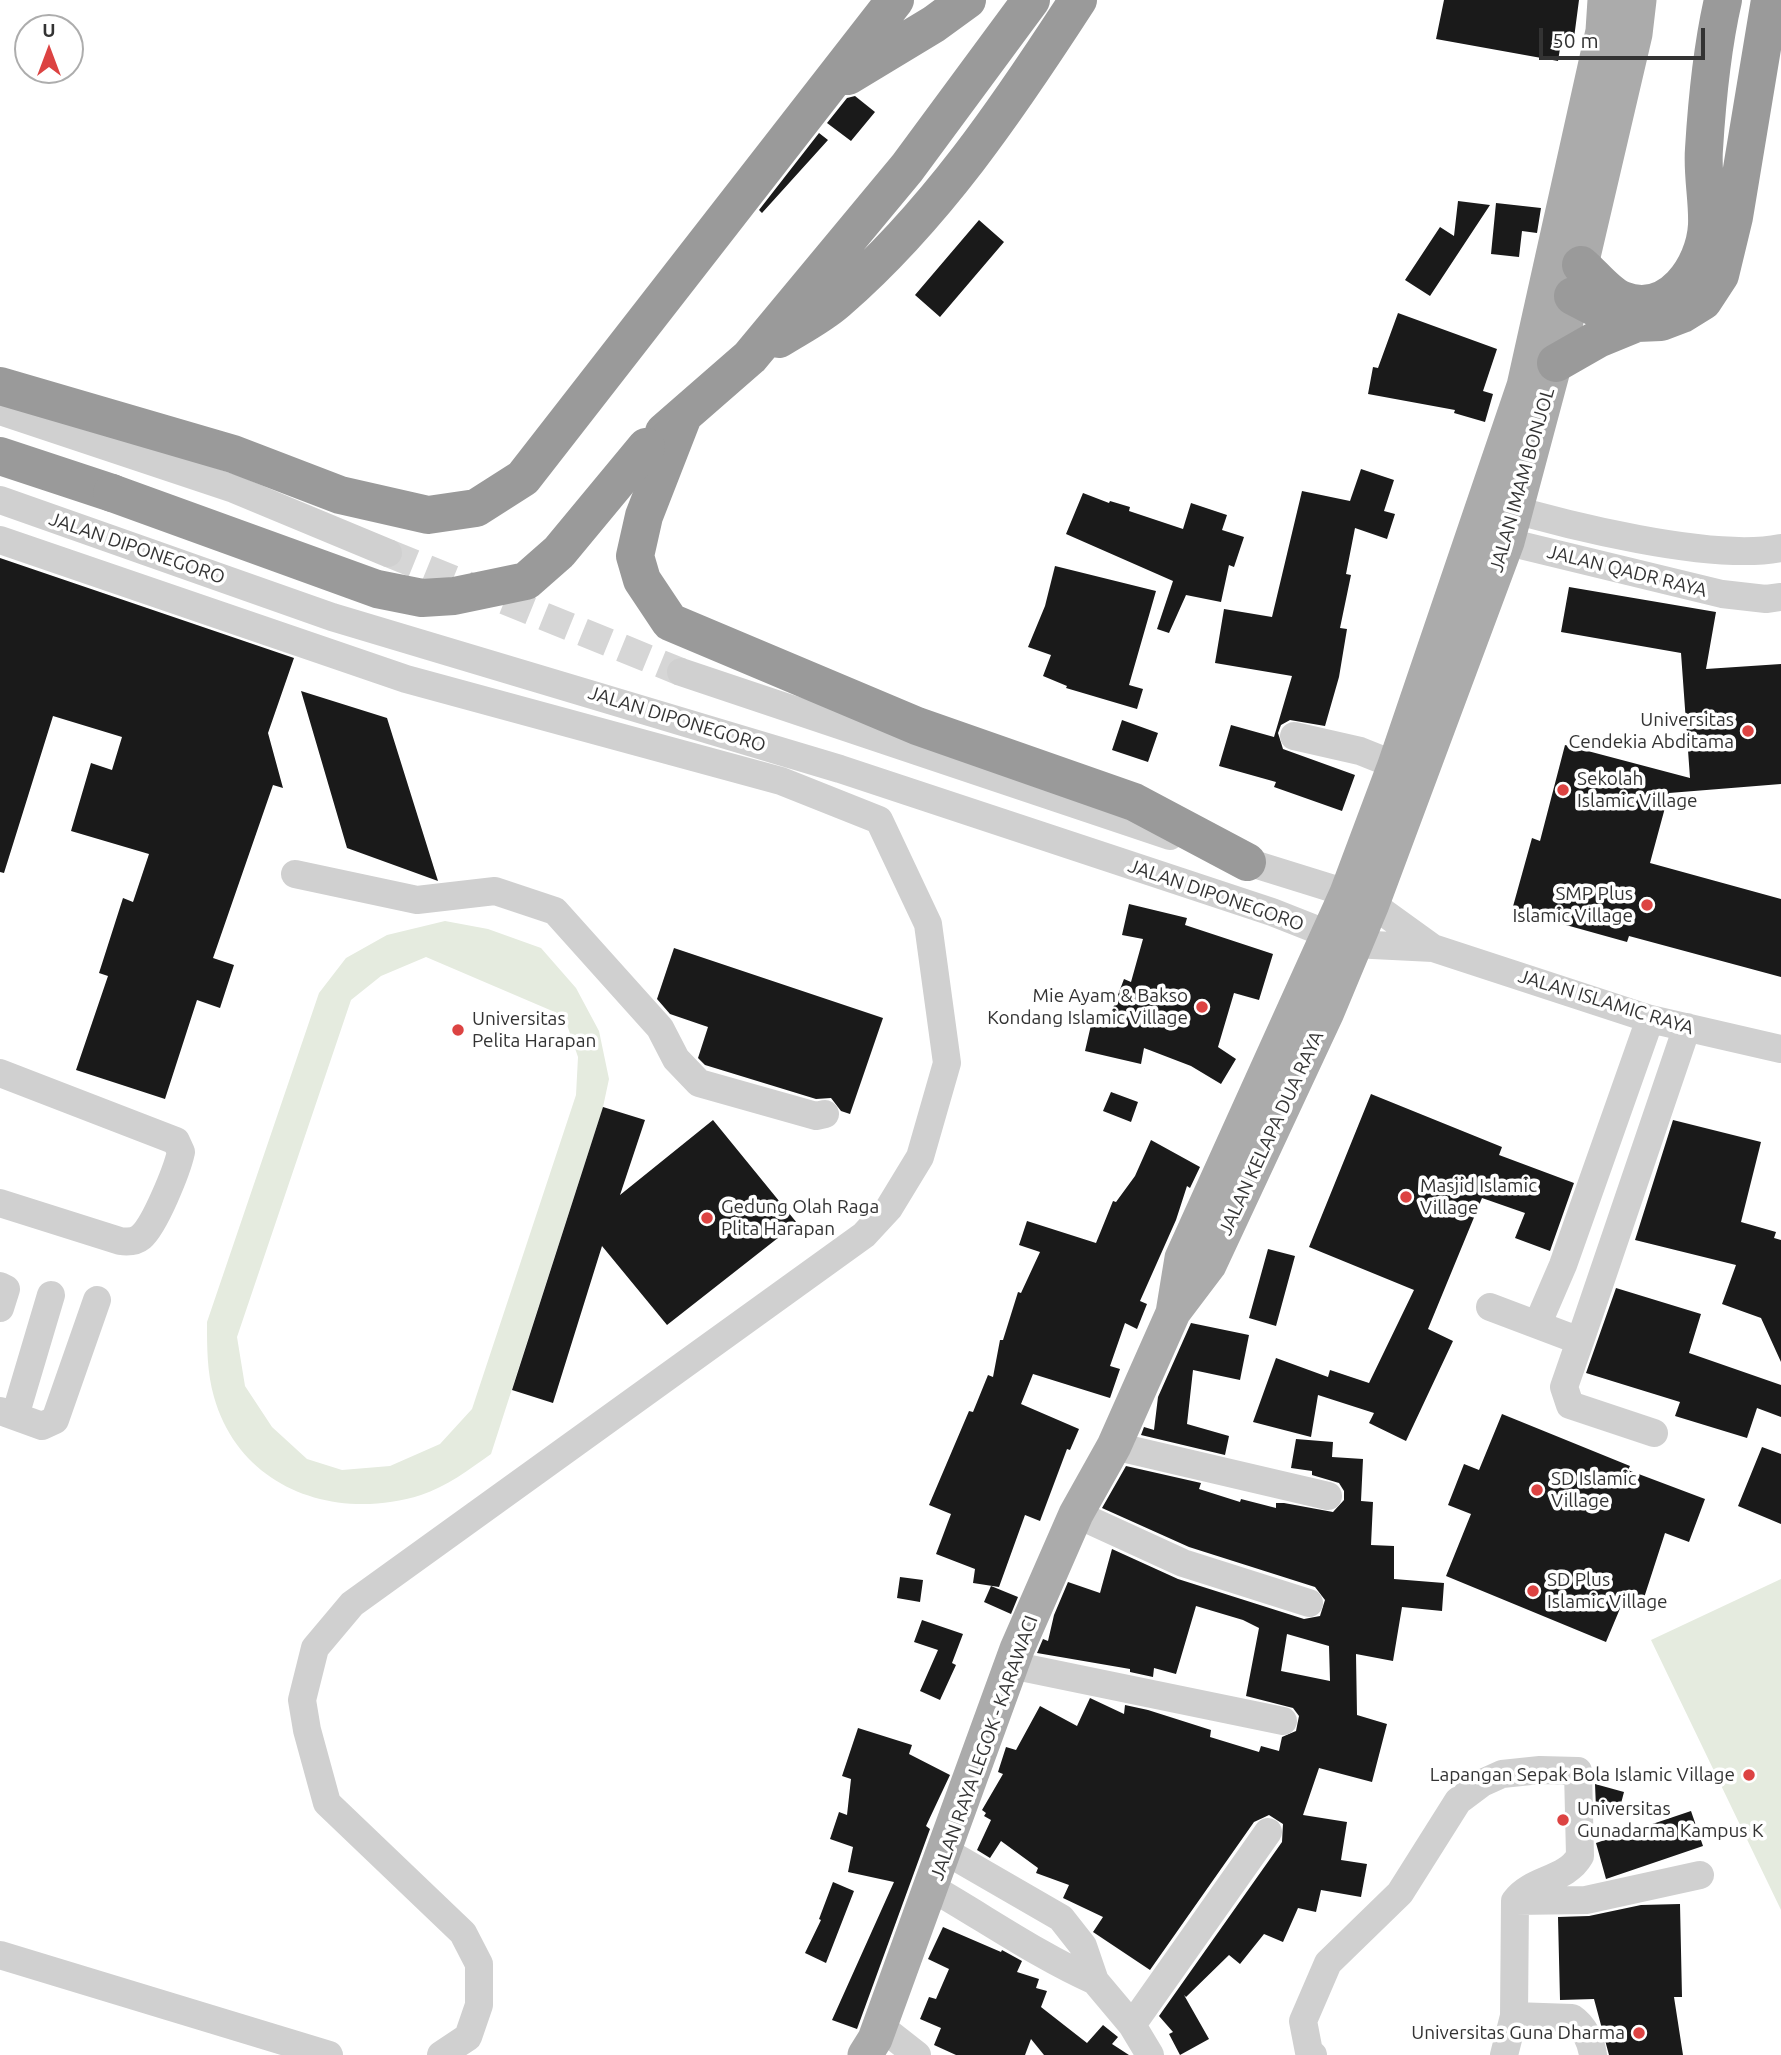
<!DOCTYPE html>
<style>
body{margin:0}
#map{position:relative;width:1781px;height:2055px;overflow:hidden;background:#fff;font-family:Ubuntu,sans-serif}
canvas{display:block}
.north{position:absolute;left:14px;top:14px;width:70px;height:70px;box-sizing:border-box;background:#fff;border:2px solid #adadad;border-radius:50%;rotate:0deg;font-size:19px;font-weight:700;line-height:28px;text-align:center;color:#333}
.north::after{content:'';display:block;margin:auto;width:24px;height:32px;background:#dc4342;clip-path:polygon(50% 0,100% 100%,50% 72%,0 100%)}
.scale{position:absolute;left:1539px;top:28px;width:166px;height:32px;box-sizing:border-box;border:4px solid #333;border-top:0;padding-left:9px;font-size:21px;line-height:24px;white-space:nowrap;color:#333;-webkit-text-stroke:5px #fff;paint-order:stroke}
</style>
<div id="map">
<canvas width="1781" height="2055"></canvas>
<div class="north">U</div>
<div class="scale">50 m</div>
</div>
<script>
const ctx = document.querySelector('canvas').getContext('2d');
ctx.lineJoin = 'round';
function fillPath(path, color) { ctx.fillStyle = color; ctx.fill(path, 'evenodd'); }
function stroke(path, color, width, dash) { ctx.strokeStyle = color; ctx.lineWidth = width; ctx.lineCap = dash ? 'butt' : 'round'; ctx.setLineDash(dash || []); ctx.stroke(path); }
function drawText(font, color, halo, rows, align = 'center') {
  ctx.font = font + ' Ubuntu,sans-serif'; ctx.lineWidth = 7; ctx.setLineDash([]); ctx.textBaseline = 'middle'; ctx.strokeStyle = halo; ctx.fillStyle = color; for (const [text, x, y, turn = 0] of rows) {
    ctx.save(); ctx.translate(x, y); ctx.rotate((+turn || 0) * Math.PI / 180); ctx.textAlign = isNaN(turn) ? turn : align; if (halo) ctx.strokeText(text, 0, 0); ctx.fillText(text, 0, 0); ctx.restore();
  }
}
fillPath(new Path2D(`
 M445 921 488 929 541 948 576 988 599 1031 609 1079 603 1107 491 1454C470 1469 446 1487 421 1495 336 1522 240 1489 214 1397 207 1372 207 1348 207 1322L319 993 346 958 387 935ZM426 957 564 1016 578 1057 576 1095 472 1409 440 1444 390 1466 342 1470 307 1459 272 1427 245 1386 237 1337 351 1000 381 976Z
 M1781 1579V1910L1651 1640Z`), '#e5ebdf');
fillPath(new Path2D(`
 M1444 0H1579L1574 38 1562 36 1558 61 1436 39Z
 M855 96 875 112 851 141 827 123 847 98Z
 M819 133 828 140 762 213 759 210Z
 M1458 201 1490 205 1430 296 1405 280 1440 227 1454 236Z
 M1496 203 1541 208 1537 233 1522 231 1519 257 1491 254Z
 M979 220 1004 242 940 317 915 295Z
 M1398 313 1497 349 1483 391 1493 394 1485 422 1454 413 1455 410 1368 394 1373 367 1378 368Z
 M1361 469 1394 480 1384 511 1395 514 1387 539 1355 528 1346 574 1351 575 1340 628 1347 629 1339 677 1325 726 1290 720 1281 725 1278 733 1283 749 1355 775 1342 811 1274 787 1276 782 1219 766 1231 725 1274 737 1292 676 1215 663 1224 609 1272 617 1302 491 1350 501Z
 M1083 493 1109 503 1110 501 1130 507 1129 511 1183 529 1191 503 1227 515 1222 530 1244 537 1234 567 1229 565 1221 602 1186 595 1169 633 1157 629 1173 581 1066 534Z
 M0 558 294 658 268 733 283 788 273 785 213 958 234 965 220 1008 197 1000 165 1099 76 1070 108 976 99 973 123 898 133 902 149 854 71 831 91 763 112 770 122 737 53 716 4 873 0 872Z
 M1055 566 1156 591 1129 685 1143 689 1137 709 1066 688 1067 686 1043 676 1051 655 1028 647 1045 606Z
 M1569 587 1716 612 1706 669 1781 664V784L1669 793 1650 863 1781 899V977L1629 936 1627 942 1512 910 1532 838 1540 841 1565 745 1690 778 1681 653 1561 632Z
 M301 691 387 718 438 881 347 848Z
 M1122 720 1158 733 1148 762 1112 750Z
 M1129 904 1187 918 1185 925 1273 954 1259 1000 1234 993 1218 1047 1236 1059 1221 1084 1191 1066 1144 1048 1141 1064 1085 1051 1094 1012 1110 1016 1124 979 1131 982 1143 939 1122 935Z
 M674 948 883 1018 850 1114 841 1111 831 1098 816 1099 705 1065 698 1058 708 1027 670 1014 657 999Z
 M1111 1092 1138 1102 1131 1122 1103 1111Z
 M1371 1094 1502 1147 1499 1155 1574 1183 1550 1251 1515 1238 1525 1213 1482 1198 1428 1329 1453 1341 1406 1441 1369 1423 1374 1413 1318 1395 1311 1437 1253 1422 1276 1358 1328 1377 1330 1370 1369 1383 1414 1290 1309 1247Z
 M603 1107 645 1120 620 1195 713 1120 797 1223 667 1325 602 1246 553 1403 512 1390Z
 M1673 1120 1761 1142 1741 1222 1776 1232 1774 1238 1781 1240V1362L1761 1318 1722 1304 1736 1265 1635 1240Z
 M1151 1140 1200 1167 1190 1188 1187 1186 1176 1220 1140 1301 1147 1304 1137 1329 1125 1323 1110 1366 1120 1369 1110 1398 1033 1374 1021 1404 1079 1429 1070 1450 1067 1449 1040 1521 1025 1515 999 1587 973 1583 975 1569 936 1554 951 1514 929 1505 969 1411 973 1412 988 1375 993 1377 1000 1340H1003L1018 1292 1021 1293 1040 1252 1019 1245 1027 1221 1096 1243 1113 1201 1116 1202 1135 1176Z
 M1268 1249 1295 1256 1276 1326 1249 1318Z
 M1616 1288 1701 1314 1689 1353 1781 1385V1417L1757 1408 1747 1438 1675 1416 1680 1402 1586 1373Z
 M1191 1323 1249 1335 1240 1380 1193 1370 1187 1424 1229 1436 1225 1455 1141 1435 1144 1427 1154 1430 1158 1397Z
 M1502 1414 1630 1466 1628 1470 1705 1499 1689 1542 1665 1533 1642 1604 1624 1599 1606 1642 1446 1576 1471 1514 1448 1505 1464 1464 1479 1470Z
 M1296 1439 1333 1442 1332 1457 1363 1459 1361 1501 1373 1502 1371 1545 1394 1546V1579L1444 1583 1442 1611 1402 1607 1393 1661 1356 1654 1357 1715 1387 1724 1372 1782 1319 1768 1303 1815 1347 1822 1341 1860 1367 1864 1361 1897 1321 1890 1316 1912 1298 1908 1283 1942 1264 1934 1240 1964 1229 1955 1186 1997 1184 1995 1209 2039 1180 2055 1169 2034 1173 2032 1159 2016 1282 1842 1283 1824 1269 1815 1254 1822 1150 1970 1093 1932 1103 1917 1063 1898 1069 1885 1036 1873 1038 1868 1001 1841 990 1858 977 1850 991 1820 984 1816 986 1813 982 1810 1003 1774 998 1772 1006 1747 1016 1750 1040 1706 1077 1726 1090 1698 1124 1714 1125 1705 1148 1710 1211 1730 1210 1737 1259 1752 1261 1746 1279 1751 1282 1737 1296 1731 1299 1716 1293 1708 1246 1696 1259 1628 1243 1620 1196 1606 1176 1674 1154 1668 1153 1677 1130 1672V1669L1037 1653 1043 1639 1048 1641 1054 1615 1068 1582 1100 1593 1112 1549 1178 1579 1304 1619 1320 1616 1325 1600 1315 1587 1189 1547 1102 1508 1126 1466 1201 1483 1199 1489 1240 1502 1241 1499 1276 1508V1503H1284L1333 1512 1344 1500V1491L1339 1483 1312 1475V1471L1291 1468ZM1287 1634 1329 1646 1330 1681 1281 1671Z
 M1762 1447 1781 1454V1524L1738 1506Z
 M900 1577 923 1580 920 1602 897 1598Z
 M991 1586 1018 1597 1011 1614 984 1602Z
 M922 1620 963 1634 952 1663 956 1665 940 1700 920 1691 938 1650 914 1642Z
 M858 1728 912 1745 909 1754 950 1775 926 1826 930 1829 857 2029 832 2020 894 1882 848 1872 853 1847 830 1839 839 1812 847 1815 851 1779 842 1776Z
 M1595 1784 1624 1792 1618 1815 1596 1808Z
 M1691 1811 1703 1846 1606 1879 1596 1843Z
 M833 1882 854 1891 826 1963 805 1953 821 1920 819 1919Z
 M1680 1904 1682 1997H1674L1683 2055H1609L1594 1999 1560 2000 1558 1917 1589 1916 1641 1905Z
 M943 1927 1001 1952 1002 1950 1022 1961 1017 1972 1039 1979 1036 1988 1047 1991 1041 2007 1087 2043 1103 2025 1118 2037 1112 2044 1129 2055H1044L1031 2039 1025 2055H956L934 2045 941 2028 920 2019 929 1997 936 1999 949 1969 928 1959Z`), '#1a1a1a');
stroke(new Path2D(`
 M388 553 681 672`), '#d6d6d6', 28, [28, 14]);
stroke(new Path2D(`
 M0 411 234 489 388 553
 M0 500 332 617 840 769 1272 912 1353 944 1433 948 1650 1019 1781 1049
 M1495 504C1565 525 1712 562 1781 548
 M1487 537 1722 594 1766 599 1781 597
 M0 540 406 679 781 781 879 820 928 924 947 1063 920 1157 889 1208 864 1235 352 1604 315 1648 302 1700 307 1730 327 1803 463 1933 479 1964V2005L468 2037 441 2055
 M681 672 1170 836
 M1294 736 1360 751 1395 765
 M1228 856 1347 893
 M295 874 417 900 495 891 555 911 660 1028 676 1059 699 1083 816 1116 825 1114
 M1372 904 1433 948
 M0 1073 176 1141 181 1152C177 1170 155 1225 141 1237 135 1242 127 1242 120 1241L0 1203
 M0 1286 6 1289 0 1308
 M1490 1307 1580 1341 1687 1027
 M1538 1323 1563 1265 1650 1019
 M1580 1341 1564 1387 1570 1405 1654 1433
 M0 1411 42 1426 55 1420 97 1300
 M15 1416 51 1295
 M1114 1446 1328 1496
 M1076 1514 1183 1563 1309 1603
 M1011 1665 1283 1721
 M945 1851 1061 1918 1083 1946 1095 1981 1132 2025 1150 2055
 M932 1888C986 1919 1039 1956 1095 1981
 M1515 1901 1586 1900 1700 1875
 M0 1955 329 2055
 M1514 2016 1572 2018C1584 2026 1591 2041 1593 2055
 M1132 2025 1268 1832
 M880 2026 917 2055
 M1313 2055 1309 2052 1303 2021 1328 1963 1400 1893 1458 1801 1482 1783 1502 1774 1540 1770 1578 1771 1580 1856C1566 1881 1532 1878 1515 1901L1514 2016 1504 2055`), '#d0d0d0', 28);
stroke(new Path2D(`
 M1175 1310 1209 1265 1327 1012 1372 904 1507 542 1581 265 1635 34 1639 0
 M865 2055 875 2039 1017 1649 1076 1514 1114 1446 1173 1313 1182 1258 1347 893 1395 765 1524 386 1603 31 1605 0`), '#ababab', 35);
stroke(new Path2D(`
 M848 76 934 24 967 0
 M1581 265C1593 275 1607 294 1622 300 1669 319 1705 267 1707 225 1708 200 1702 174 1704 149 1707 100 1712 48 1723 0
 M1573 296 1602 311 1628 321
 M779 339C798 327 820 316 837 301 935 216 1008 108 1078 0
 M1556 363 1598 339 1637 323 1661 322 1682 314 1703 301 1720 275 1734 217 1770 0
 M0 386 233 454 340 495 428 515 476 508 523 478 895 0
 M683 416 644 516 635 556 642 580 670 622 917 726 1134 802 1247 862
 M664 432 750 357 907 168 1031 0
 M0 456 112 493`), '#9a9a9a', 38);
stroke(new Path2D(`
 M112 493 377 589 422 598 454 596 526 581 559 552 646 447`), '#9a9a9a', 38);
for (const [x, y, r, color] of [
 [1748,731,7,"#dc4342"],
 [1563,790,7,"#dc4342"],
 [1647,905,7,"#dc4342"],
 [1202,1007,7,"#dc4342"],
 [458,1030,7,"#dc4342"],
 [1406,1197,7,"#dc4342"],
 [707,1218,7,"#dc4342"],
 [1537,1490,7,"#dc4342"],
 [1533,1591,7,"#dc4342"],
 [1749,1775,7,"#dc4342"],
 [1563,1820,7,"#dc4342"],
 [1639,2033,7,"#dc4342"]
]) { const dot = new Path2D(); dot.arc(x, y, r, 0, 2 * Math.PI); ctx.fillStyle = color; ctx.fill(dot); stroke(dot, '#fff', 2.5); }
drawText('19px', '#333', '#fff', [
 ["JALAN IMAM BONJOL",1522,480,-74],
 ["JALAN DIPONEGORO",137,548,19],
 ["JALAN QADR RAYA",1627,571,14],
 ["JALAN DIPONEGORO",677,719,17],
 ["JALAN DIPONEGORO",1216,895,19],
 ["JALAN ISLAMIC RAYA",1606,1002,17],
 ["JALAN KELAPA DUA RAYA",1271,1133,-65],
 ["JALAN RAYA LEGOK - KARAWACI",984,1748,-70]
]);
drawText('19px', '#333', '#fff', [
 ["Universitas",1734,720,"right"],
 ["Cendekia Abditama",1734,742,"right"],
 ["Sekolah",1577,779],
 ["Islamic Village",1577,801],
 ["SMP Plus",1633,894,"right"],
 ["Islamic Village",1633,916,"right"],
 ["Mie Ayam & Bakso",1188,996,"right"],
 ["Kondang Islamic Village",1188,1018,"right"],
 ["Universitas",472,1019],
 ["Pelita Harapan",472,1041],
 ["Masjid Islamic",1420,1186],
 ["Village",1420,1208],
 ["Gedung Olah Raga",721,1207],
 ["Plita Harapan",721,1229],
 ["SD Islamic",1551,1479],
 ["Village",1551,1501],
 ["SD Plus",1547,1580],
 ["Islamic Village",1547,1602],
 ["Lapangan Sepak Bola Islamic Village",1735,1775,"right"],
 ["Universitas",1577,1809],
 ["Gunadarma Kampus K",1577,1831],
 ["Universitas Guna Dharma",1625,2033,"right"]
], 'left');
</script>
